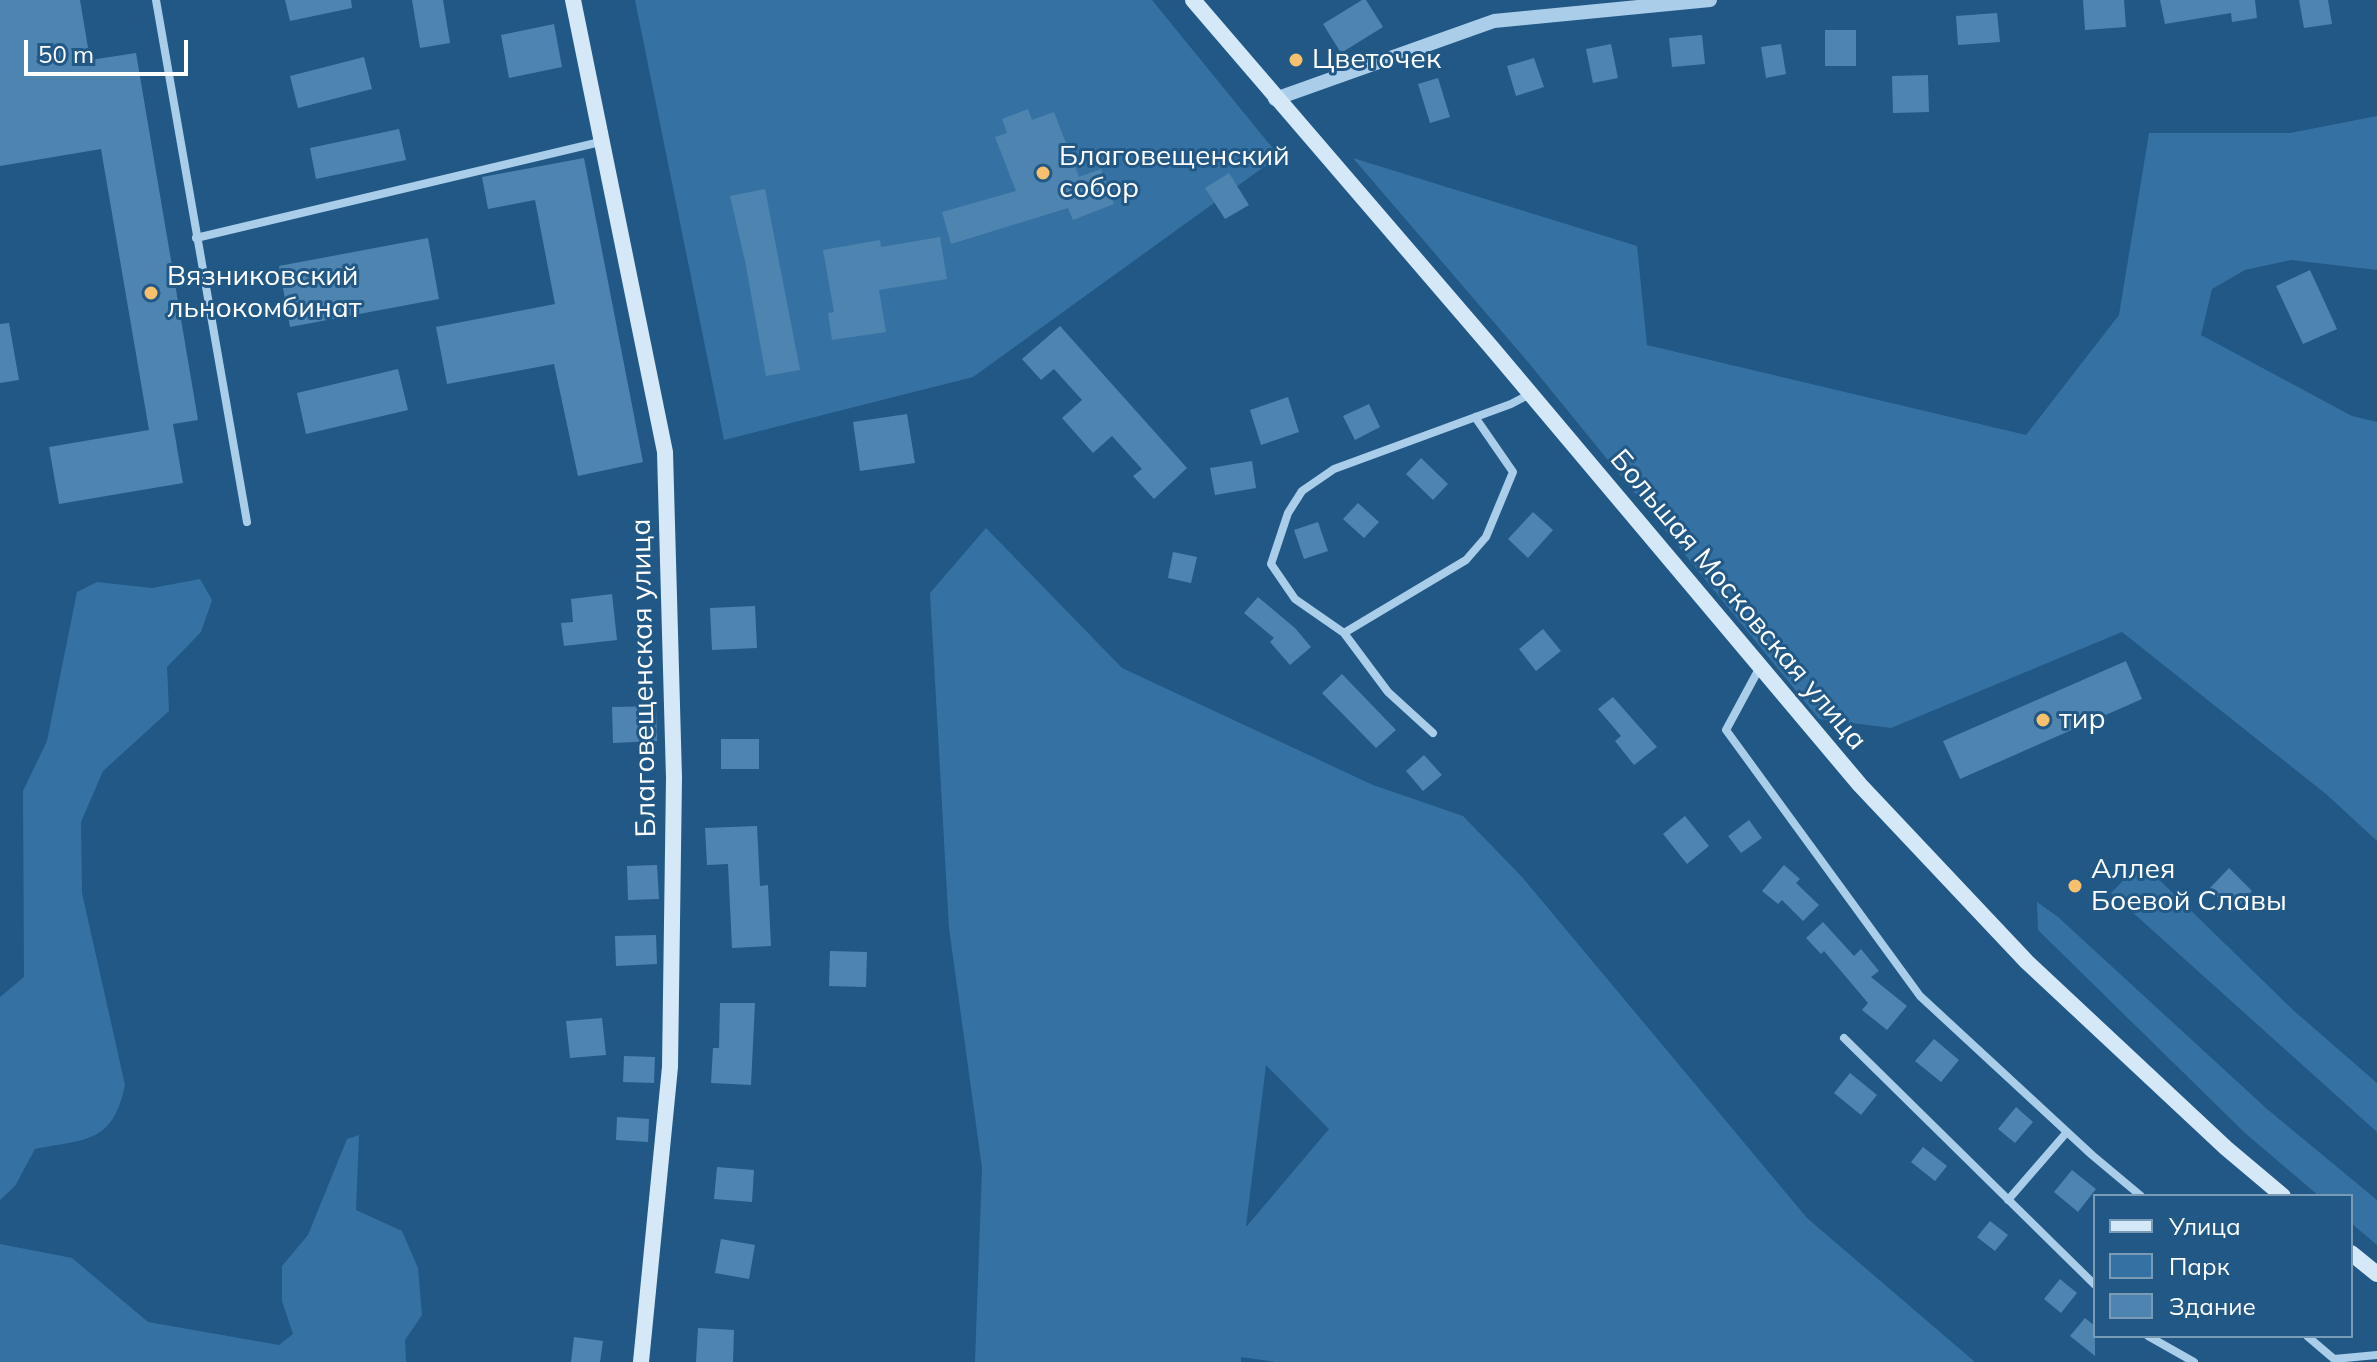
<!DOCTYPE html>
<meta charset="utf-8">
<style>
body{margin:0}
#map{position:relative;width:2377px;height:1362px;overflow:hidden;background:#215886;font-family:Mulish,sans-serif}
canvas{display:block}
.legend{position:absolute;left:2093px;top:1194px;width:260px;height:144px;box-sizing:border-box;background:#215886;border:2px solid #7a9bb6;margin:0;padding:10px 14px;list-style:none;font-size:24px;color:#fff}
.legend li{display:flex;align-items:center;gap:16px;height:40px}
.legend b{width:40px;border:2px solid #7a9bb6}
.scale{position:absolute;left:24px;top:40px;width:164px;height:36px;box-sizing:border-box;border:4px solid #fff;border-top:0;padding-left:10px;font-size:24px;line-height:28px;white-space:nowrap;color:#fff;-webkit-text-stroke:6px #215886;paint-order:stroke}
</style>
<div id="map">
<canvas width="2377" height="1362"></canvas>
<ul class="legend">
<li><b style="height:10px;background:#d5e8f8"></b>Улица</li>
<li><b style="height:22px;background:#3572a3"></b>Парк</li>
<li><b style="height:22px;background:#4e84b0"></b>Здание</li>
</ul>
<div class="scale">50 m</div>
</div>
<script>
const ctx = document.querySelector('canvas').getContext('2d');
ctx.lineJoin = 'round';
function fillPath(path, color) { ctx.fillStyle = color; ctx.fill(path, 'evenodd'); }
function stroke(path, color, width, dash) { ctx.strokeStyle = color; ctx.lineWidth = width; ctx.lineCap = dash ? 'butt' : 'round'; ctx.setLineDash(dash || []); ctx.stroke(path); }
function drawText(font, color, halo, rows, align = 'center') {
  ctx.font = font + ' Mulish,sans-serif'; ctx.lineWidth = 6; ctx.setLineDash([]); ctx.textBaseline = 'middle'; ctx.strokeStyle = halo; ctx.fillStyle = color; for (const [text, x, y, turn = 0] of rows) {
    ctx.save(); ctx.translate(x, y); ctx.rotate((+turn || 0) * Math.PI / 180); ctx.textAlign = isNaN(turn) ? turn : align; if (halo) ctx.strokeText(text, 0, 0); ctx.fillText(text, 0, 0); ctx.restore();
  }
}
fillPath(new Path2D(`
 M635 0H1152L1279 156 973 377 724 440Z
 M2377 116V270L2291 260 2245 270 2212 289 2201 335 2352 416 2377 422V841L2326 794 2122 632 1891 728 1819 719 1528 362 1353 158 1637 246 1647 345 2026 435 2119 315 2149 133H2290Z
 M986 528 1122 668 1373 785 1463 816 1522 877 1807 1218 1975 1362H1276L1241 1357V1362H975L982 1168 949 928 930 593ZM1266 1065 1329 1129 1247 1226H1246Z
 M200 579 212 600 201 632 167 667 169 711 103 771 81 822 82 893 125 1085C113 1144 85 1139 35 1149L15 1186 0 1200V997L24 977 23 791 47 741 77 592 97 582 152 588Z
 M2141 862 2293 1010 2377 1083V1132L2111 893Z
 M2037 902 2058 917 2267 1109 2377 1200V1245L2351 1223V1196H2319L2245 1133 2038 930Z
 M359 1135 356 1210 402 1231 418 1268 422 1315 405 1340 406 1362H0V1244L72 1258 148 1322 279 1345 293 1334 282 1301V1266L308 1235 347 1139Z`), '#3572a3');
fillPath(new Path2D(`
 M0 0H80L90 60 136 53 198 420 173 424 183 483 59 504 49 447 149 430 101 149 0 166Z
 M285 0H351L352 8 290 21Z
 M412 0H443L450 43 420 48Z
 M1362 0H1366L1383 27 1341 53 1323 24Z
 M2083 0H2124L2126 27 2085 30Z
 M2160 0H2255L2257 18 2232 22 2231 13 2165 24Z
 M2299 0H2328L2332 24 2304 28Z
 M1997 13 2000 42 1958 45 1956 16Z
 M554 24 562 67 509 78 501 35Z
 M1825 30H1856V66H1825Z
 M1702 35 1705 64 1672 67 1669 38Z
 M1611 44 1618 78 1593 83 1586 49Z
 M1781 44 1786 74 1766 78 1761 47Z
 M364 57 372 89 298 108 290 76Z
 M1534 58 1544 87 1516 96 1507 66Z
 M1928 75 1929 112 1893 113 1892 76Z
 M1438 78 1450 117 1430 123 1418 84Z
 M1028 109 1032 120 1054 112 1079 177 1101 169 1114 204 1073 220 1068 208 951 244 942 212 1016 191 995 137 1007 133 1002 119Z
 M399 129 406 160 316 179 310 148Z
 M584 158 643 462 578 476 554 364 447 384 436 327 555 304 535 200 488 209 482 177Z
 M1229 173 1249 205 1225 219 1205 188Z
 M765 189 800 370 766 376 745 261 730 196Z
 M940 237 947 279 879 290 886 332 832 340 828 313 834 312 823 250 880 240 881 247Z
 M428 238 439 299 290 327 279 266Z
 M2310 270 2337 329 2303 344 2276 286Z
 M9 323 19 380 0 383V324Z
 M1060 326 1187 468 1154 499 1133 476 1142 469 1112 436 1093 453 1062 418 1082 400 1054 369 1041 380 1022 359Z
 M398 369 408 410 306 434 297 393Z
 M1288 397 1299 432 1261 445 1250 410Z
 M1369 404 1380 427 1355 440 1343 416Z
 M907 414 915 463 860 471 853 422Z
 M1421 458 1448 484 1433 500 1406 474Z
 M1252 461 1256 488 1215 495 1210 468Z
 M1358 503 1379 522 1364 538 1343 519Z
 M1533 512 1553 530 1528 558 1508 539Z
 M1318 522 1328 551 1304 559 1294 530Z
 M1173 552 1197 557 1191 583 1168 578Z
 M612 594 617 640 564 646 561 623 573 622 571 599Z
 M1258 597 1295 628 1311 647 1290 665 1270 642 1274 638 1244 613Z
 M755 606 757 648 712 650 710 608Z
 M1543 629 1561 651 1536 671 1519 649Z
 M2126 661 2142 699 1960 779 1943 741Z
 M1342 674 1396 730 1376 748 1322 693Z
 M1613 697 1657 747 1634 765 1615 741 1621 736 1598 709Z
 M656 706 657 741 613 743 612 707Z
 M721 739H759V769H721Z
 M1424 755 1442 775 1423 791 1406 771Z
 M1685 816 1709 846 1687 864 1663 834Z
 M1749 820 1762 838 1741 853 1728 836Z
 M757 826 760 886 768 885 771 946 732 948 728 864 707 865 705 828Z
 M657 865 659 899 628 900 627 866Z
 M1784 865 1800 879 1796 883 1819 905 1803 921 1782 900 1778 904 1762 891Z
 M2229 868 2252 891 2233 912 2209 889Z
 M1823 922 1854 956 1861 949 1879 971 1871 977 1907 1006 1887 1030 1862 1010 1868 1003 1824 951 1821 954 1806 938Z
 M656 935 657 964 616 966 615 936Z
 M830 951 867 952 866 987 829 986Z
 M720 1003H755L751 1085 711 1083 713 1048H719Z
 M602 1018 606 1055 570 1058 566 1021Z
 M1934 1039 1959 1060 1941 1082 1915 1061Z
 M624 1056 655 1057 654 1083 623 1082Z
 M1850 1073 1877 1095 1861 1115 1834 1093Z
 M2016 1107 2033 1122 2015 1143 1998 1129Z
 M617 1117 649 1119 648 1142 616 1140Z
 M1923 1147 1947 1166 1935 1181 1911 1162Z
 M717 1167 754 1170 752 1202 714 1199Z
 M2072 1170 2096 1189 2078 1212 2054 1192Z
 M1990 1221 2008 1235 1995 1251 1977 1237Z
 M721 1239 755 1245 749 1279 715 1273Z
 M2060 1279 2077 1293 2061 1313 2044 1299Z
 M2085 1318 2095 1326V1356L2070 1336Z
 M698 1328 734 1330 733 1362H696Z
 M574 1337 603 1341 600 1362H571Z`), '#4e84b0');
stroke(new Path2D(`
 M156 0 247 522
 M196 238 600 142
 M1344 633 1466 560 1486 537 1513 472 1475 417
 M1760 667 1726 730 1920 996 2092 1155 2141 1196
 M1433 733 1388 692 1344 633 1295 599 1271 564 1288 513 1302 491 1334 469 1511 404 1530 394
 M1844 1038 2095 1285
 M2008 1200 2067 1132
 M2148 1336 2194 1362
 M2307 1336 2334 1359 2377 1355`), '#aaceea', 8);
stroke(new Path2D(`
 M1275 99 1494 21 1710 0`), '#aaceea', 14);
stroke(new Path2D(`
 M573 0 665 452 674 778 670 1067 641 1362
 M1193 0 1492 348 1860 785 2027 962 2226 1148 2283 1196
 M2351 1253 2377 1274`), '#d5e8f8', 16);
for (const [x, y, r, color] of [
 [1296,60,8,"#f6c06c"],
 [1043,173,8,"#f6c06c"],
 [151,293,8,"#f6c06c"],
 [2043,720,8,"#f6c06c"],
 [2075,886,8,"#f6c06c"]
]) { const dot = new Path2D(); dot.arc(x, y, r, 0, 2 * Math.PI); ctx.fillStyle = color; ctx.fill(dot); stroke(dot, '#215886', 3); }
drawText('28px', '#fff', '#215886', [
 ["Цветочек",1312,60],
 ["Благовещенский",1059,157],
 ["собор",1059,189],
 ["Вязниковский",167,277],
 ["льнокомбинат",167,309],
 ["тир",2059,720],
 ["Аллея",2091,870],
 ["Боевой Славы",2091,902]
], 'left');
drawText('28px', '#fff', '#215886', [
 ["Большая Московская улица",1738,600,50],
 ["Благовещенская улица",644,678,-91]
]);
</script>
